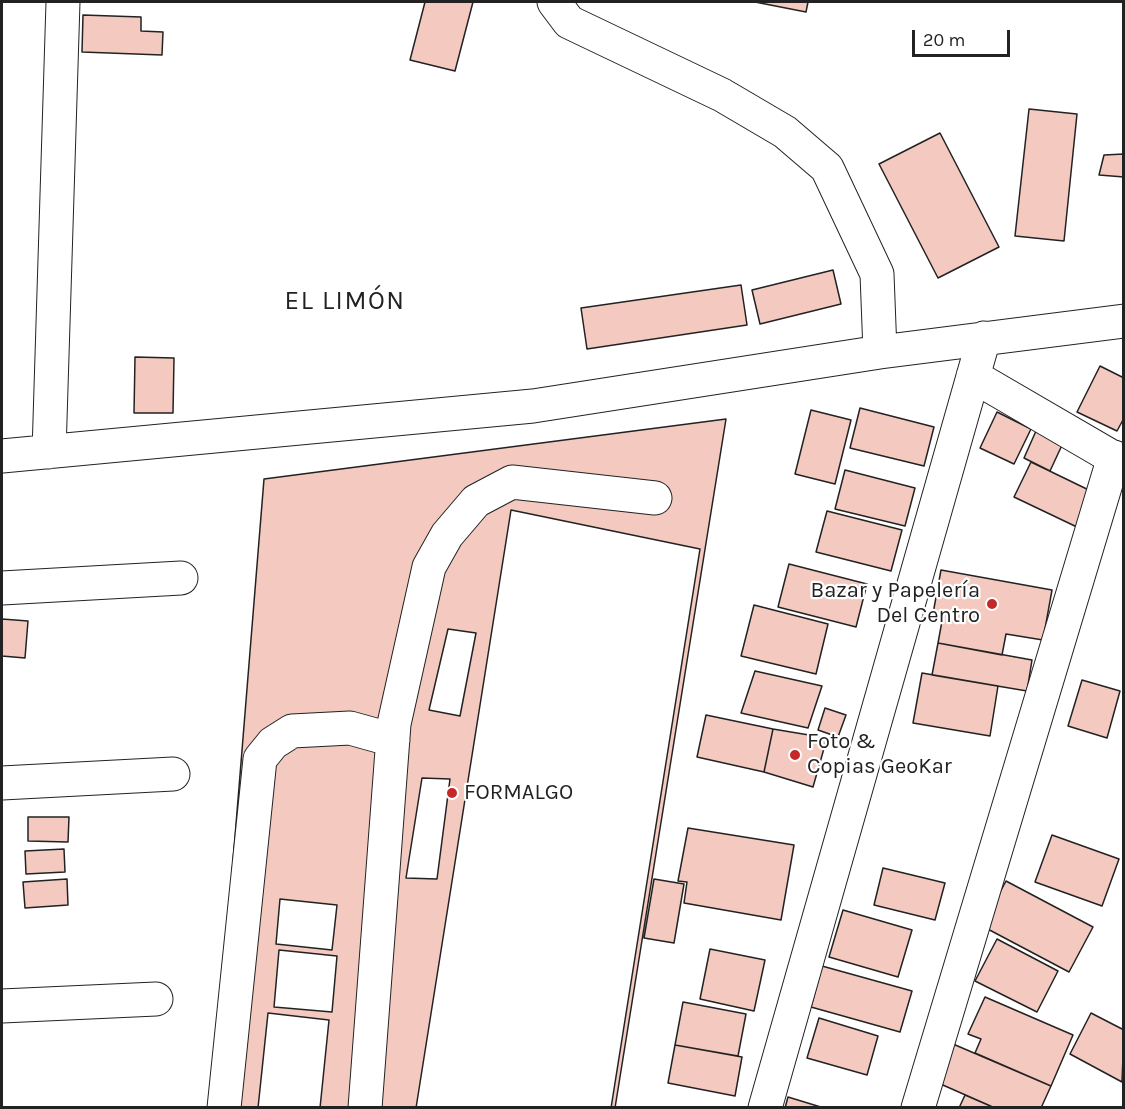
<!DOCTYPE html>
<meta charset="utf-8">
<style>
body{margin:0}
#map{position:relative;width:1125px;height:1109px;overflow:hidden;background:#fff;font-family:Karla,sans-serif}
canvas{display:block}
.frame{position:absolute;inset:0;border:3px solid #222;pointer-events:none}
.scale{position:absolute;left:912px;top:30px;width:98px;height:27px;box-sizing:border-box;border:3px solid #222;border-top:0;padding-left:8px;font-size:18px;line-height:21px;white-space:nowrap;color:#222;-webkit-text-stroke:4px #fff;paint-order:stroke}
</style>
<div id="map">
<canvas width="1125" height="1109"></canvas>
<div class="frame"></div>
<div class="scale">20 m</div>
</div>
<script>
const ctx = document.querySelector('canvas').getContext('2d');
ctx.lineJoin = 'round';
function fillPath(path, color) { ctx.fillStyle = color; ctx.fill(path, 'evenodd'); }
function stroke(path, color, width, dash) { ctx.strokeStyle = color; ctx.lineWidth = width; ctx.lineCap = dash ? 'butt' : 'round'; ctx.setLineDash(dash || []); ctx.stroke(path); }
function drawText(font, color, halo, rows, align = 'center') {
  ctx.font = font + ' Karla,sans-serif'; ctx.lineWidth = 4.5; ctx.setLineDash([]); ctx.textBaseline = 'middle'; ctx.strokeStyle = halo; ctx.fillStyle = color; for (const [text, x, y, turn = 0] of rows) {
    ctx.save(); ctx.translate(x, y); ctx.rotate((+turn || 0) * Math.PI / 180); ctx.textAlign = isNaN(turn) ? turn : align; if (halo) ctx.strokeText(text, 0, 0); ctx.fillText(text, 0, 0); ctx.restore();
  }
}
const building = new Path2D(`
 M425 2H473L455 71 410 60Z
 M755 2H808L806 12Z
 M83 15 141 17V31L163 32 162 55 82 52Z
 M1029 109 1077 114 1064 241 1015 236Z
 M940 133 999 247 938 278 879 164Z
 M1124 154V177L1099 175 1104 155Z
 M833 270 841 304 760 324 752 290Z
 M741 285 747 325 587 349 581 308Z
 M135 357 174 358 173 413H134Z
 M1100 366 1124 378V418L1117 431 1077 412Z
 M860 408 934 427 924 466 850 448Z
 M811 410 851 420 835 484 795 474Z
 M997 412 1031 429 1014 464 980 448Z
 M726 419 615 1108H213L264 479Z
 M1036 431 1063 443 1050 471 1024 458Z
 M1031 462 1095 493 1079 528 1014 497Z
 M845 470 915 488 905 526 835 509Z
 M511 510 700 549 611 1108H416Z
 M827 511 902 530 891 571 816 552Z
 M789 564 867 584 856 627 778 607Z
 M941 570 1052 590 1043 640 1006 634 1002 655 938 643 942 621 932 619Z
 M754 605 828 624 816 674 741 656Z
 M2 619 28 621 25 658 2 656Z
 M448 629 476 633 460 716 429 710Z
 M938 643 1032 660 1027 691 932 675Z
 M755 671 822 686 808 728 741 713Z
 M922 673 998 686 990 736 913 723Z
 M1082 680 1120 691 1107 738 1068 726Z
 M825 708 846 715 838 737 818 730Z
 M706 715 773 729 764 772 697 757Z
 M773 729 827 738 813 787 764 772Z
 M422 778 450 779 437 879 406 878Z
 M28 817H69L68 842 28 841Z
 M688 828 794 845 781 920 684 903 687 882 678 881Z
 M1052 835 1119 859 1102 906 1035 882Z
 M64 849 65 872 26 874 25 851Z
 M883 868 945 883 935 920 874 905Z
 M67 879 68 905 25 908 23 882Z
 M654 879 684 884 674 943 644 938Z
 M1006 881 1093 927 1069 972 982 926Z
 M280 899 337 905 332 950 276 944Z
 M843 910 912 930 898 977 829 957Z
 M997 939 1058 971 1037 1012 975 981Z
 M710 949 765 960 754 1011 700 999Z
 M279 950 337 956 332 1012 274 1007Z
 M822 966 912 991 900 1032 811 1007Z
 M985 997 1073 1035 1051 1086 975 1053 981 1039 968 1034Z
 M683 1002 746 1014 738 1056 675 1045Z
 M268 1013 329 1020 320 1108H258Z
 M1091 1013 1124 1030 1122 1082 1070 1054Z
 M819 1018 878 1036 867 1075 807 1058Z
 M953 1044 1051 1086 1041 1108H995L936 1082Z
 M675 1045 742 1057 735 1096 668 1083Z
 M965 1095 995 1108H959Z
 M788 1097 824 1108H785Z`);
fillPath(building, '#f3c9c0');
stroke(building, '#222', 1.5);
const minor = new Path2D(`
 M554 2 569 22 722 95 785 132 827 168 877 274 880 352
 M973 376 1124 464
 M49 452 63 2
 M2 456 533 406 880 352 1124 321
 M2 588 181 578
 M2 783 173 774
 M2 1006 156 999
 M224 1108 260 759 273 743 292 731 350 728 393 740
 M365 1108 394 724 429 567 447 535 476 501 512 482 655 498
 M765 1108 984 338
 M918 1108 1114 457`);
stroke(minor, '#222', 35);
stroke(minor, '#fff', 33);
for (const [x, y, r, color] of [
 [992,604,6,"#c62828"],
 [795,755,6,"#c62828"],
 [452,793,6,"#c62828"]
]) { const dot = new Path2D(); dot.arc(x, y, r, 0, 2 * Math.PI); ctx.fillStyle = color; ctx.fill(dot); stroke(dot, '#fff', 2); }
drawText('22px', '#222', '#fff', [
 ["Bazar y Papelería",980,591,"right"],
 ["Del Centro",980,616,"right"],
 ["Foto &",807,742],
 ["Copias GeoKar",807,767],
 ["FORMALGO",464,793]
], 'left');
ctx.letterSpacing = '1.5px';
drawText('26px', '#222', '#fff', [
 ["EL LIMÓN",345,302]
]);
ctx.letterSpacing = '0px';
</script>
